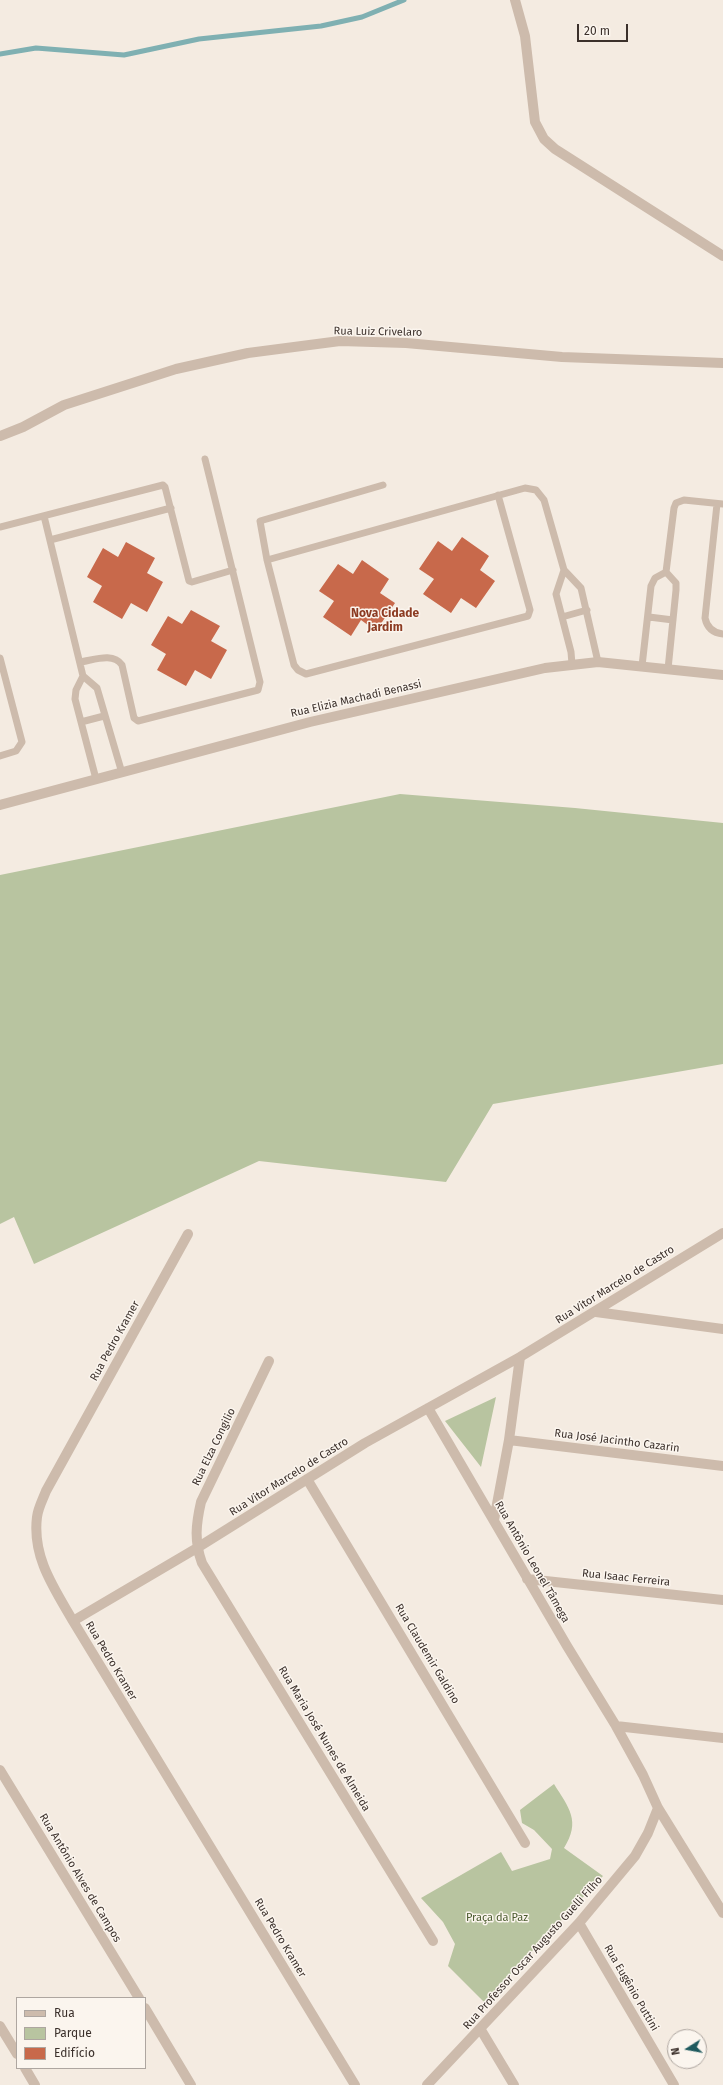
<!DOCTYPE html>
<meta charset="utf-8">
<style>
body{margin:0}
#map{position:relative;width:723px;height:2085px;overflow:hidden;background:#f4ebe1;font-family:"Fira Sans",sans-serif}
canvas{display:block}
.legend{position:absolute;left:16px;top:1997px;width:130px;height:72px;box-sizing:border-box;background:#fbf5ee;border:1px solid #aea6a0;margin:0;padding:5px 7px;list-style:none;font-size:12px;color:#3b302b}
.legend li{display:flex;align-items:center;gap:8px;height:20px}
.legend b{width:20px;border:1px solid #aea6a0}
.north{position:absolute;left:667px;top:2029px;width:40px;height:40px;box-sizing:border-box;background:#fbf5ee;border:1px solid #aea6a0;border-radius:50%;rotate:259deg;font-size:11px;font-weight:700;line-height:16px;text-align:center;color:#3b302b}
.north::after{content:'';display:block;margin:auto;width:14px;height:18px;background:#1f5a5e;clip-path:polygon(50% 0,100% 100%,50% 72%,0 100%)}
.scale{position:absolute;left:577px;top:24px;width:51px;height:18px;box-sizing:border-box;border:2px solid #3b302b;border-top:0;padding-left:5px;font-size:12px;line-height:14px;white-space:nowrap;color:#3b302b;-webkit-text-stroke:3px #fbf5ee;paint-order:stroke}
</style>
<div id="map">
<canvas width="723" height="2085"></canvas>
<ul class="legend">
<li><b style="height:5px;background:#cdbbac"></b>Rua</li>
<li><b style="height:11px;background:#b8c4a0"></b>Parque</li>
<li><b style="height:11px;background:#c8694b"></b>Edifício</li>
</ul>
<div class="north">N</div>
<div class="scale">20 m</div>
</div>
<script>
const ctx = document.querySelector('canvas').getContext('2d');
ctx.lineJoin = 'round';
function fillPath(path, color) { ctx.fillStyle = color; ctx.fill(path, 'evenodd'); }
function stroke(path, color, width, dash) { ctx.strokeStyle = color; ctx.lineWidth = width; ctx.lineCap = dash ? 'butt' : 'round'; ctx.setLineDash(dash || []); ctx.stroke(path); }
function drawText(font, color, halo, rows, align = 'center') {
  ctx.font = font + ' "Fira Sans",sans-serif'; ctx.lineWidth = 3; ctx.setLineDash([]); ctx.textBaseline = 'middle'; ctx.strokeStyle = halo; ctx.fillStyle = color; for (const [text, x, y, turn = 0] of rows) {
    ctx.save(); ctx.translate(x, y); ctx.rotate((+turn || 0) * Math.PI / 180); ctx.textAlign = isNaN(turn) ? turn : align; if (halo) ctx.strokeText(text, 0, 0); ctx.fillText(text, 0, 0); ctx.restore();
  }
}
fillPath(new Path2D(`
 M400 794 575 808 723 823V1064L493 1104 446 1182 259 1161 34 1264 14 1217 0 1224V875Z
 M496 1397 481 1467 445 1421Z
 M554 1784C569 1808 581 1821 564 1848L603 1876 484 2002 448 1966 455 1944 443 1922 421 1898 501 1852 512 1871 550 1859 552 1849 534 1830 522 1823 520 1810Z`), '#b8c4a0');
stroke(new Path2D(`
 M0 54 36 48 124 55 199 39 321 26 362 17 404 0`), '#7fb0b2', 5);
fillPath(new Path2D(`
 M462 537 489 556 480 570 495 581 476 608 461 598 451 613 423 594 434 579 419 569 438 541 452 551Z
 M126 542 155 558 147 573 163 582 147 612 131 603 122 619 93 602 102 586 87 577 103 548 118 557Z
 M362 560 389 579 380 593 395 603 376 631 361 620 351 636 323 617 334 601 319 591 338 564 353 574Z
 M191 610 220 626 211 641 227 650 211 679 195 670 186 686 157 670 166 654 151 645 168 616 182 624Z`), '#c8694b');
stroke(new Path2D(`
 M383 485 260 521 267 560 294 665 298 670 306 674 528 616 530 610 498 495
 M717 504 705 618C707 628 713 633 723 634
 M44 516 83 676
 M0 527 163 485 165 487 189 581 192 582 233 570
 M50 540 171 508
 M267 560 525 488 536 490 544 500 564 570
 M666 572 674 508 676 503 684 500 723 504
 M562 617 587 610
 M649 617 673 620
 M0 658 22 742 16 751 0 756
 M80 662C94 660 113 652 122 665L134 718 138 721 258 690 260 682 205 459
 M572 664 571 652 556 594 564 570 581 588 598 662
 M642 666 651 586 655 578 666 572 676 583V590L668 669
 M81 722 104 716
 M96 779 75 699 76 690 83 676 97 688 122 773`), '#cdbbac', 7);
stroke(new Path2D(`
 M515 0 525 36 535 122 544 139 555 149 723 256
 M0 436 23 427 64 405 176 369 248 353 340 341 406 343 562 357 723 363
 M0 805 310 722 545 668 598 662 723 675
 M188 1234 46 1491C43 1499 38 1508 37 1517 32 1557 54 1588 73 1621L355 2085
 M596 1312 723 1329
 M269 1361 201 1502C196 1524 194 1541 202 1563L433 1941
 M428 1408 567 1646 616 1726 643 1775 658 1808 723 1913
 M509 1440 723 1466
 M307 1479 525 1843
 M494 1520 509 1440 520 1357
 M527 1579 723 1600
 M73 1621 197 1548 365 1443 520 1357 723 1233
 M616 1726 723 1738
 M0 1770 139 1998
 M579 1923 674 2085
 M145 2008 191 2085
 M0 2026 17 2054
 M481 2030 514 2085
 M25 2068 35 2085
 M427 2085 579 1923 635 1856 648 1833 658 1808`), '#cdbbac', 10);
drawText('11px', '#3b302b', '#fbf5ee', [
 ["Rua Luiz Crivelaro",378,332,1],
 ["Rua Elizia Machadi Benassi",356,699,-13],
 ["Rua Vitor Marcelo de Castro",615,1285,-32],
 ["Rua Pedro Kramer",115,1341,-61],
 ["Rua José Jacintho Cazarin",617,1441,7],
 ["Rua Elza Congilio",214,1447,-64],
 ["Rua Vitor Marcelo de Castro",289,1477,-32],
 ["Rua Antônio Leonel Tâmega",532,1562,60],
 ["Rua Isaac Ferreira",626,1578,6],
 ["Rua Claudemir Galdino",427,1654,59],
 ["Rua Pedro Kramer",111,1661,59],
 ["Rua Maria José Nunes de Almeida",324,1739,59],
 ["Rua Antônio Alves de Campos",80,1878,59],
 ["Rua Pedro Kramer",280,1938,59],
 ["Rua Professor Oscar Augusto Guelli Filho",533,1953,-48],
 ["Rua Eugênio Puttini",631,1988,60]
]);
drawText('11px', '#4a5a2e', '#fbf5ee', [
 ["Praça da Paz",497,1918]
]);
drawText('bold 12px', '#8c3b22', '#fbf5ee', [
 ["Nova Cidade",385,614],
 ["Jardim",385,628]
]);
</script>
